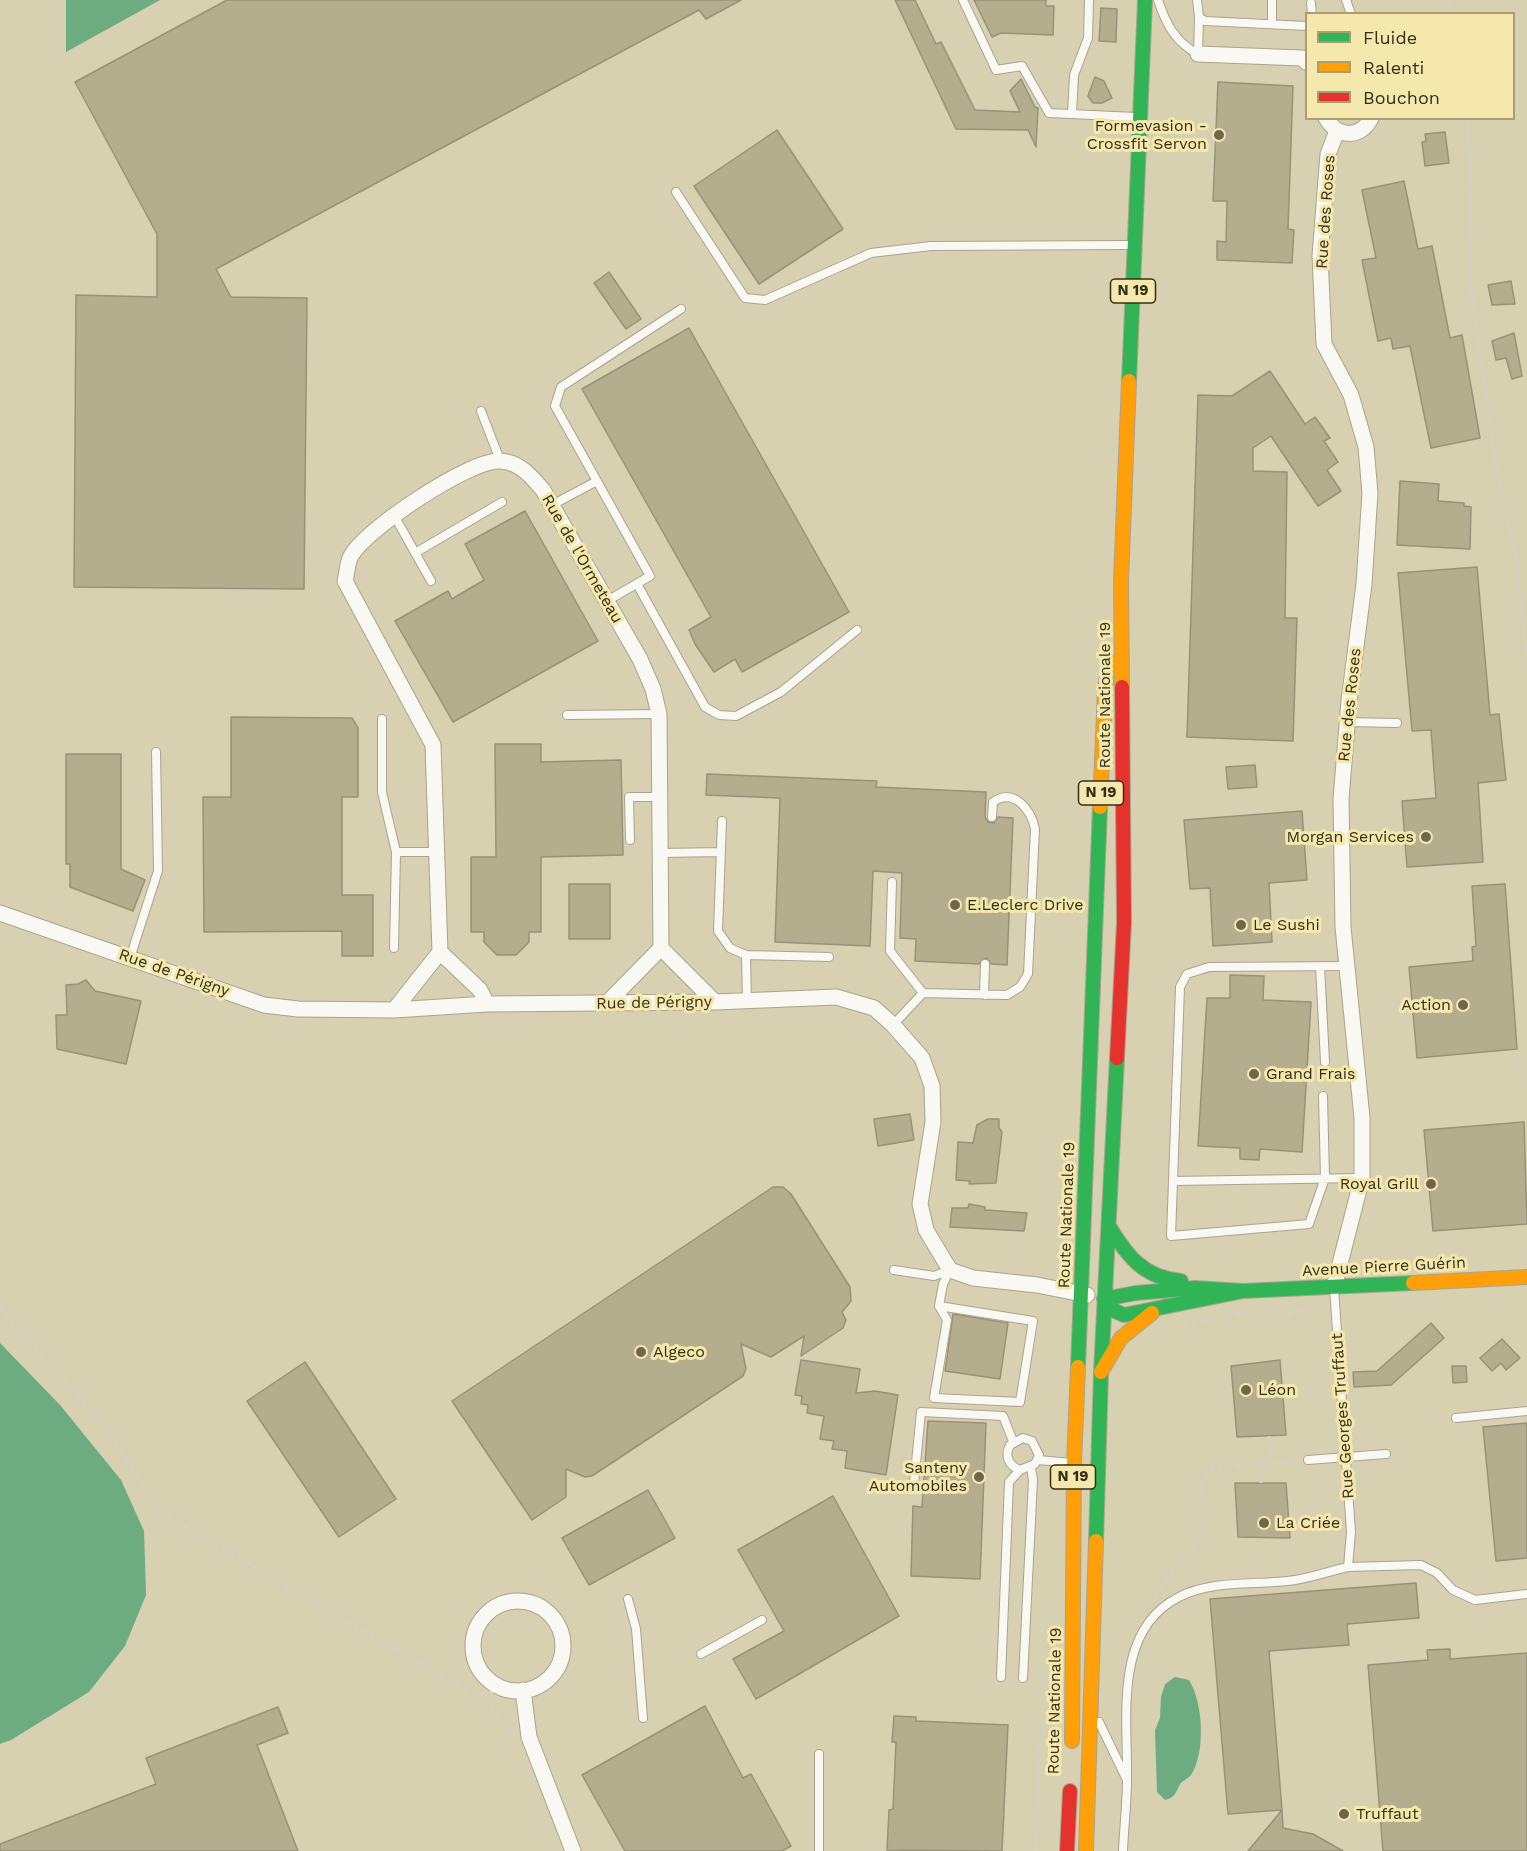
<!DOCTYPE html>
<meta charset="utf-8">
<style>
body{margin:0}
#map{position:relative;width:1527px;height:1851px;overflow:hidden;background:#d7d0b1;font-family:"Work Sans",sans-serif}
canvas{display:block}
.legend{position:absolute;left:1305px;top:12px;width:210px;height:108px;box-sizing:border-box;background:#f5e8ad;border:2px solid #a89e71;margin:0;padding:8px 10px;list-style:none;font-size:18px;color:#342f18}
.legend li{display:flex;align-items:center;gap:12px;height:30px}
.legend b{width:30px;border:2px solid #a89e71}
</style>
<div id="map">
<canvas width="1527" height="1851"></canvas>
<ul class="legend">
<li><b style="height:8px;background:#30b455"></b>Fluide</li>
<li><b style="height:8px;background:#ff9f0a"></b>Ralenti</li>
<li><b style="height:8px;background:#e5322d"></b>Bouchon</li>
</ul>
</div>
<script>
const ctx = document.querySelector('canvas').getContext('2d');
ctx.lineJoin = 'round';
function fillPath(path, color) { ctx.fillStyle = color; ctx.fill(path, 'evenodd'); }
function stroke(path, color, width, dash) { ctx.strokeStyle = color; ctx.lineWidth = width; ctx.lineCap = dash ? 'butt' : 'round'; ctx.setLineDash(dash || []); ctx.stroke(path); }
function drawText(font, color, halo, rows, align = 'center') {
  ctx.font = font + ' "Work Sans",sans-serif'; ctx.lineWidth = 6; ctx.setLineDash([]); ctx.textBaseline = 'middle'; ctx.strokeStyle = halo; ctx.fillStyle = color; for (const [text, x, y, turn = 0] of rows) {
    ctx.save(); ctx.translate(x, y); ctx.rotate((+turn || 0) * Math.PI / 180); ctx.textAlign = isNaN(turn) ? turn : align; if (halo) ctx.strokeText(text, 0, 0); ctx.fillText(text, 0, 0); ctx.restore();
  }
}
fillPath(new Path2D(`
 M66 0H160L66 52Z
 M0 1343 60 1405 121 1480 144 1531 146 1595 125 1646 89 1692 11 1740 0 1744Z
 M1175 1677 1189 1680C1203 1702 1206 1752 1191 1775 1188 1779 1183 1780 1180 1784 1176 1792 1175 1798 1165 1800L1157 1792 1155 1730 1160 1718 1161 1697 1165 1684Z`), '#6dac80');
const building = new Path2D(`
 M227 0H741L706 19 699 10 216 269 231 297 307 298 304 589 74 587 76 295 157 297V234L75 82Z
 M895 0H915L936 44 941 42 975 110 1020 112 1010 91 1021 79 1035 107 1038 108 1036 147 1028 130 956 129Z
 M974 0H1046V6H1054L1053 35 1001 33 992 37Z
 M1101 8 1117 9 1116 42 1099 41Z
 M1095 77 1104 81 1112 98 1102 103H1093L1088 96Z
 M1218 82 1293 86 1288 229 1294 230 1292 263 1217 260V241L1226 242 1227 201H1213Z
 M777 130 843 229 759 284 694 186Z
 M1445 132 1449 163 1425 166 1422 142 1426 141 1425 134Z
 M1404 181 1418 249 1432 246 1450 338 1462 335 1480 438 1431 448 1410 346 1393 349 1391 338 1378 341 1362 260 1376 258 1362 190Z
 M609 272 641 319 626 329 594 283Z
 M1511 281 1515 304 1492 305 1488 285Z
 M689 328 849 612 742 672 735 659 714 672 695 644 689 630 711 617 582 389Z
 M1514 333 1522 376 1512 379 1506 358 1496 360 1492 341Z
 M1270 371 1305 424 1315 417 1330 438 1324 441 1338 462 1327 470 1341 491 1318 506 1271 436 1253 448V471L1287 472 1285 618H1297L1293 741 1187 737 1198 395 1232 396Z
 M1400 481 1439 484 1438 501 1464 503V506L1471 507 1470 549 1397 545Z
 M525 511 598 641 453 722 395 621 448 591 452 599 484 580 465 544Z
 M1477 567 1490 715 1499 714 1506 780 1478 783 1483 862 1407 867 1402 801 1436 798 1431 730 1412 731 1398 573Z
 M231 717 352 718 358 728V797H342V895H373V956H342V931L204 932 203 797H231Z
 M495 744H541V762L621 760 623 855 541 857V932H529V942L516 955H497L484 942V932H471V857H496Z
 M66 754H121V869L145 880 133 911 70 887V864H66Z
 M1255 765 1257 787 1228 789 1226 767Z
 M707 774 877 781 876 787 986 792 985 817 988 822 994 823 998 817 1013 818 1007 965 991 964 986 958 979 964 915 961 916 939 900 938 902 873 873 871 870 946 775 942 780 798 706 795Z
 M1302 811 1307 880 1269 883 1272 942 1213 946 1210 888 1190 889 1184 820Z
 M569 884H610V939H569Z
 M1505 884 1517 1049 1417 1058 1409 967 1473 961 1472 947 1476 946 1472 886Z
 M1230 975 1264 976 1263 1000 1311 1002 1302 1152 1260 1149 1259 1160 1240 1159V1148L1198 1146 1207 998H1230Z
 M86 980 95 991 141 1001 126 1064 57 1049 56 1015H67L66 985 78 984Z
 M910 1114 914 1140 878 1146 874 1119Z
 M988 1119H999V1128L1002 1132 996 1183 969 1184 970 1181 956 1180 958 1142 973 1143 977 1125Z
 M1524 1122 1527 1224 1433 1231 1424 1130Z
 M773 1187H783L791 1194 850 1287 851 1301 842 1312 846 1320 843 1328 801 1356 804 1336 771 1357 741 1344 746 1369 743 1376 592 1476 585 1477 566 1469V1497L532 1520 452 1401Z
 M969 1204 985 1207V1210L1027 1213 1024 1231 950 1227 952 1208H968Z
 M953 1314 1008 1323 1000 1379 945 1371Z
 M1431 1323 1444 1338 1391 1385 1354 1387 1353 1372 1377 1371Z
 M1502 1339 1520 1358 1506 1370 1501 1363 1492 1371 1480 1358Z
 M801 1360 860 1369 856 1393 875 1391 898 1395 886 1475 845 1468 847 1451 832 1449 834 1441 820 1439 824 1416 807 1413 808 1405 801 1404 802 1396 795 1395Z
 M1280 1360 1286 1435 1237 1437 1231 1366Z
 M305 1362 396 1499 339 1537 247 1401Z
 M1452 1366H1466L1467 1382 1453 1383Z
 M928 1421 986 1423 980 1579 911 1576 913 1506 922 1507Z
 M1527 1423V1558L1496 1561 1483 1427Z
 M1235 1483H1286L1290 1538 1238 1537Z
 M648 1490 675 1538 589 1585 562 1538Z
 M833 1496 899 1616 756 1699 733 1659 784 1631 738 1550Z
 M1416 1583 1419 1618 1347 1624 1349 1645 1269 1651 1282 1810 1228 1814 1210 1599Z
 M1450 1649V1659L1527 1653V1851H1383L1368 1665 1428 1660 1427 1650Z
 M705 1706 743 1778 751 1774 791 1846 782 1851H625L582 1775Z
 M278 1707 288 1733 257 1745 298 1851H0V1844L156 1784 146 1758Z
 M894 1716 916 1717V1721L1008 1725 1002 1851 887 1850 889 1810 893 1809 896 1742H892Z
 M1282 1810 1283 1828 1313 1834 1343 1851H1248Z`);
fillPath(building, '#b5ae8e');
stroke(building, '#979279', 1.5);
const lane = new Path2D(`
 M963 0 996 70 1022 66 1049 113 1136 117
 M1158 0C1166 24 1175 42 1198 54L1199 17
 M1197 0 1199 17 1205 21 1306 26
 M1346 0 1351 14
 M1272 1V24
 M1311 3 1312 14
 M1072 114 1074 75 1088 38 1089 0
 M676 192 745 298 765 300 871 253 931 246 1131 245
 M481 411 500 460
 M552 505 597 481
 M395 517 431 581
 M415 553 502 502
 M637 584 705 707 719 715 736 716 781 692 857 630
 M607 601 650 576 555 406 561 387 681 309
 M567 715 659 714
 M382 719V792L396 852 394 948
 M1347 722 1397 723
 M722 821 718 931 730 948 746 955 829 957
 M630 840 629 797H660
 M396 852H436
 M661 853 721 852
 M892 882 890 951 923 993
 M746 955 747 1001
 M130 958 158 871 156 752
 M1320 966 1325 1062
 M984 995 985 964
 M893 1025 923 993 1007 995 1020 987 1028 974 1035 829C1031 810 1014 787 993 802L992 817
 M1323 1096 1325 1178 1309 1224 1171 1236 1180 987 1187 974 1209 967 1346 966
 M1173 1181 1362 1178
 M894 1270 934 1276 950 1270
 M939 1306 1033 1321 1020 1402 934 1398 947 1320 939 1306 943 1284 950 1270
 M1456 1418 1527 1411
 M1038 1460 1072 1463
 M1308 1460 1386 1454
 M914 1483 921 1412 1003 1416 1013 1441
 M1348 1567 1421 1565 1437 1573 1453 1590 1475 1600 1527 1594
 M628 1599 636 1629 643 1718
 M701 1654 762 1620
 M1001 1677 1009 1482 1020 1470 1035 1464 1039 1455 1032 1441 1023 1438 1010 1445C1004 1456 1009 1466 1020 1470
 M1023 1678 1033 1480 1031 1468
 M1099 1722 1126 1778
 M819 1851V1754
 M1123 1851C1124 1827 1127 1803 1127 1778 1128 1718 1113 1630 1179 1597 1213 1579 1258 1586 1295 1580 1313 1577 1330 1571 1348 1567L1351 1532 1334 1288`);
const street = new Path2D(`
 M1198 54 1302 58 1306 62
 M1326 118C1337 138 1361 139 1371 118
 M0 913 264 1005 298 1009 394 1010 487 1004 715 1002 836 997 874 1008 893 1025 922 1058 932 1086 933 1122 920 1204 926 1230 950 1270 973 1278 1037 1285 1087 1295
 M440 952 480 990 487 1004
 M607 1003 661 948
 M394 1010 440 952 433 745 345 581C347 574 347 565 350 558 362 531 469 460 499 461 519 461 531 476 543 490L640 659 653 689 659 714 661 948 715 1002
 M1334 1287 1362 1178V1118L1343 927 1341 799 1349 701 1364 584 1370 493 1366 447 1351 395 1324 344 1320 256 1328 154 1337 131
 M473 1646a45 45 0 1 1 90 0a45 45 0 1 1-90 0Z
 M523 1690 529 1737 573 1851`);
const fast = new Path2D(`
 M1129 381 1145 0
 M1109 1226C1127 1256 1144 1278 1181 1281
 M1243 1291 1124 1315 1115 1311 1104 1299 1136 1293 1195 1288 1243 1291 1413 1283
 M1078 1367 1100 807
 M1096 1541 1101 1372 1117 1058`);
const slow = new Path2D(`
 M1122 687 1121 581 1129 381
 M1100 807 1105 691 1109 661
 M1413 1283 1527 1277
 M1101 1372 1121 1338 1152 1313
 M1072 1741 1074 1463 1078 1367
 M1086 1851 1096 1541`);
const jam = new Path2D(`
 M1117 1058 1124 923 1122 687
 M1067 1851 1070 1791`);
stroke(lane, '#a9a48c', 10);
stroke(street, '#a9a48c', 17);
stroke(fast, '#a9a48c', 16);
stroke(slow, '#a9a48c', 16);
stroke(jam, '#a9a48c', 16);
stroke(new Path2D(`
 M1448 0 1451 14
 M1468 118 1471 187 1469 276 1497 471 1517 563 1527 663
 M1515 1061 1527 1060
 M0 1306 30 1344 95 1414 160 1509 169 1517 463 1689 479 1694 505 1689
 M1270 1311 1288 1314 1310 1308
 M1227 1316 1249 1311
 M1183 1324H1195L1212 1319
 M1269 1436 1271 1463
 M1261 1483V1464
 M1156 1598 1158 1591 1197 1541 1203 1515 1201 1486 1212 1468 1295 1461
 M479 1694 511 1731
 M1036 1851 1040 1741 1050 1715`), '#d4d2c8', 3, [4.5, 4.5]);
stroke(lane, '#f9f8f3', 8);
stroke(street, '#f9f8f3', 15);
stroke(fast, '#30b455', 14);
stroke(slow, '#ff9f0a', 14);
stroke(jam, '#e5322d', 14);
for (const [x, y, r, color] of [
 [1219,135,6,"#6d674e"],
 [1426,837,6,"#6d674e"],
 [955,905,6,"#6d674e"],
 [1241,925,6,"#6d674e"],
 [1463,1005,6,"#6d674e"],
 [1254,1074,6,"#6d674e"],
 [1431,1184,6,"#6d674e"],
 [641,1352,6,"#6d674e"],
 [1246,1390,6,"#6d674e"],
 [979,1477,6,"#6d674e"],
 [1264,1523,6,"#6d674e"],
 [1344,1814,6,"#6d674e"]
]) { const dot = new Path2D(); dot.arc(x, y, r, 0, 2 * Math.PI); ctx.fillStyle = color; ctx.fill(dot); stroke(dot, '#f5e8ad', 2); }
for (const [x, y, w] of [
 [1133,291,45],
 [1101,793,45],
 [1073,1477,45]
]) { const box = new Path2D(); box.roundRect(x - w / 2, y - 12, w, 24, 4.5); ctx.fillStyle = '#f5e8ad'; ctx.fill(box); stroke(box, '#342f18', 1.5); }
drawText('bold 15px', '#342f18', null, [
 ["N 19",1133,291],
 ["N 19",1101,793],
 ["N 19",1073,1477]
]);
drawText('16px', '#342f18', '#f5e8ad', [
 ["Formevasion -",1207,126,"right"],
 ["Crossfit Servon",1207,144,"right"],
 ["Morgan Services",1414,837,"right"],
 ["E.Leclerc Drive",967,905],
 ["Le Sushi",1253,925],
 ["Action",1451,1005,"right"],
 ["Grand Frais",1266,1074],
 ["Royal Grill",1419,1184,"right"],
 ["Algeco",653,1352],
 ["Léon",1258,1390],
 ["Santeny",967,1468,"right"],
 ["Automobiles",967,1486,"right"],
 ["La Criée",1276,1523],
 ["Truffaut",1356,1814]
], 'left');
drawText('16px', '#342f18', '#f5e8ad', [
 ["Rue des Roses",1326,212,-86],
 ["Rue de l'Ormeteau",582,559,60],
 ["Route Nationale 19",1105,695,-90],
 ["Rue des Roses",1350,705,-84],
 ["Rue de Périgny",174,973,19],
 ["Rue de Périgny",654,1003,-1],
 ["Route Nationale 19",1067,1215,-88],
 ["Avenue Pierre Guérin",1384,1267,-3],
 ["Rue Georges Truffaut",1343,1416,-94],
 ["Route Nationale 19",1055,1701,-89]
]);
</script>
